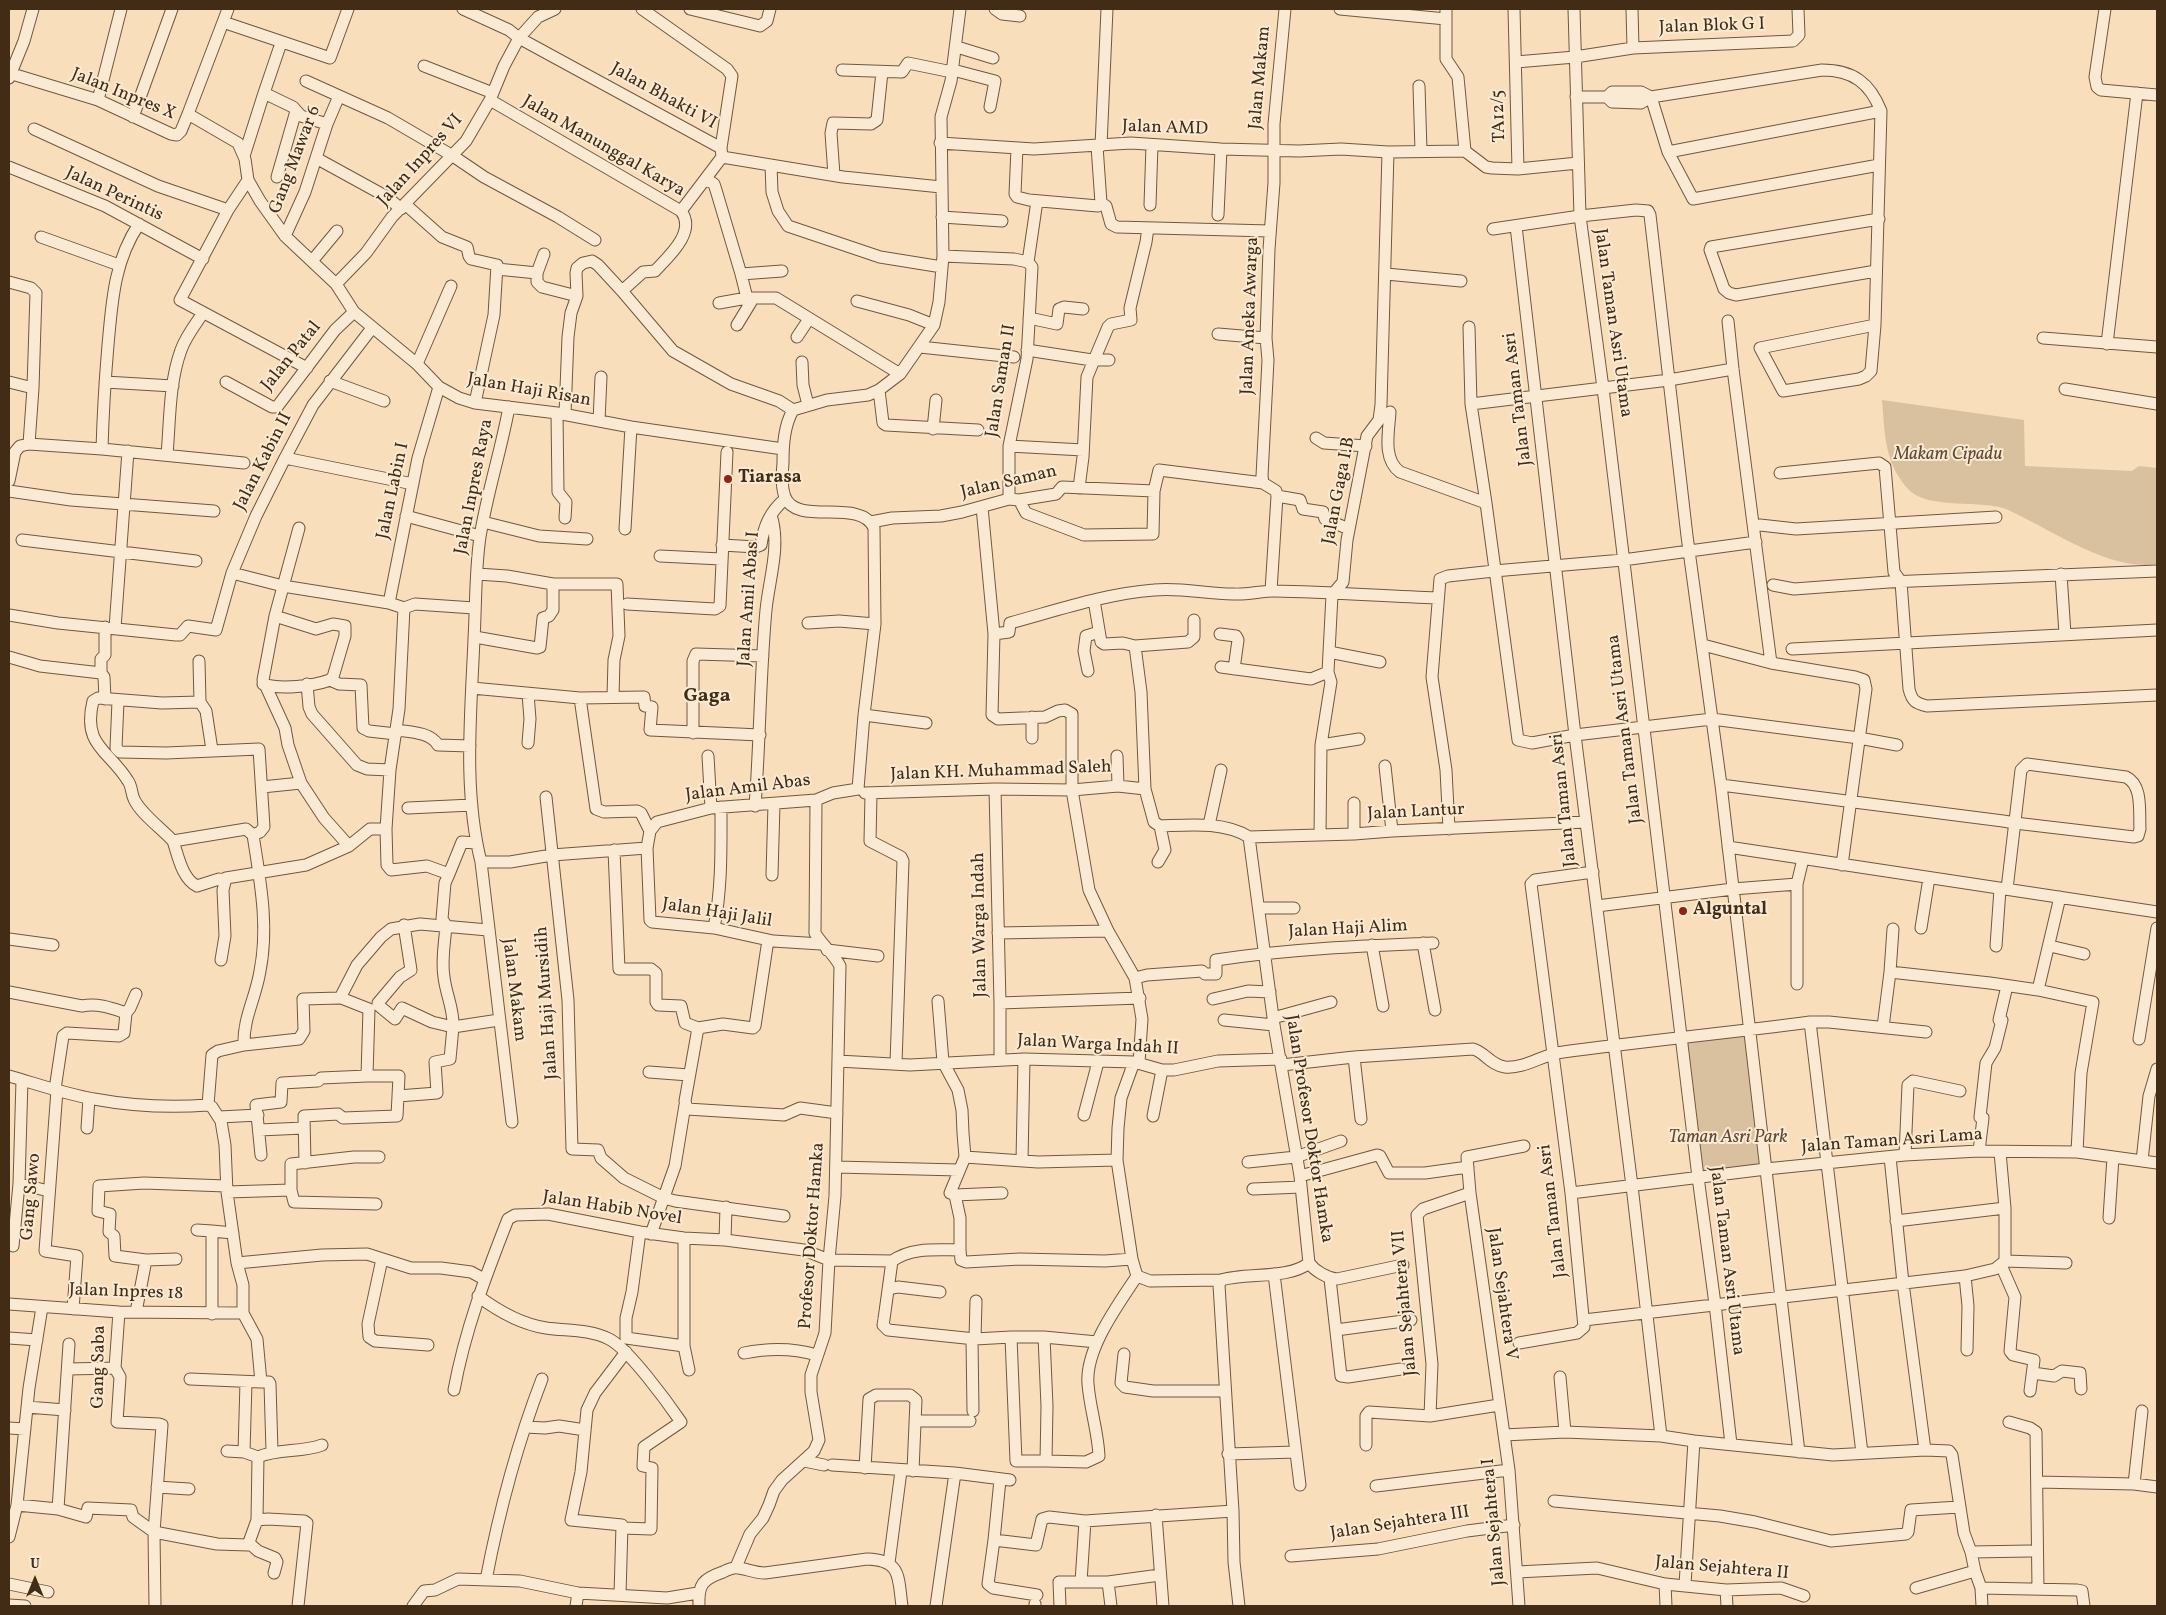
<!DOCTYPE html>
<style>
body{margin:0}
#map{position:relative;width:2166px;height:1615px;overflow:hidden;background:#f8debb;font-family:Vollkorn,serif}
canvas{display:block}
.frame{position:absolute;inset:0;border:10px solid #422c16;pointer-events:none}
.north{position:absolute;left:10px;top:1555px;width:50px;height:50px;-webkit-text-stroke:4px #faead3;paint-order:stroke;rotate:0deg;font-size:14px;font-weight:700;line-height:20px;text-align:center;color:#422c16}
.north::after{content:'';display:block;margin:auto;width:18px;height:22px;background:#422c16;clip-path:polygon(50% 0,100% 100%,50% 72%,0 100%)}
</style>
<div id="map">
<canvas width="2166" height="1615"></canvas>
<div class="frame"></div>
<div class="north">U</div>
</div>
<script>
const ctx = document.querySelector('canvas').getContext('2d');
ctx.lineJoin = 'round';
function fillPath(path, color) { ctx.fillStyle = color; ctx.fill(path, 'evenodd'); }
function stroke(path, color, width, dash) { ctx.strokeStyle = color; ctx.lineWidth = width; ctx.lineCap = dash ? 'butt' : 'round'; ctx.setLineDash(dash || []); ctx.stroke(path); }
function drawText(font, color, halo, rows, align = 'center') {
  ctx.font = font + ' Vollkorn,serif'; ctx.lineWidth = 4; ctx.setLineDash([]); ctx.textBaseline = 'middle'; ctx.strokeStyle = halo; ctx.fillStyle = color; for (const [text, x, y, turn = 0] of rows) {
    ctx.save(); ctx.translate(x, y); ctx.rotate((+turn || 0) * Math.PI / 180); ctx.textAlign = isNaN(turn) ? turn : align; if (halo) ctx.strokeText(text, 0, 0); ctx.fillText(text, 0, 0); ctx.restore();
  }
}
fillPath(new Path2D(`
 M1882 400 2024 420 2025 466 2132 471 2139 466 2157 468V564C2109 572 2049 528 2006 509 1983 500 1929 509 1910 491 1884 464 1885 434 1882 400Z
 M1749 1031 1768 1170 1697 1180 1682 1038Z`), '#d9c09f');
const minor = new Path2D(`
 M463 9 509 30 519 38 721 148 722 157
 M642 9 727 69 732 76 721 148
 M690 9 760 26 767 21 770 9
 M995 9 1002 14 1020 16
 M1340 9 1446 19
 M1446 9V59L1458 77 1465 151
 M1514 9 1518 169
 M1574 9 1580 216 1603 388 1698 1177 1715 1304 1731 1444
 M1632 9 1633 48
 M2105 9 2095 77 2097 87 2101 90 2157 95
 M223 22 330 58 348 9
 M281 43 264 93 293 107 301 116 327 124
 M957 47 993 58
 M1516 62 1575 57 1633 48 1793 41 1799 35 1798 9
 M424 66 493 93
 M842 70 902 72 908 63 952 72
 M953 70 995 81 990 107
 M9 73 98 100 171 134 177 135 181 131 188 114 228 9
 M9 78 24 41 33 9
 M306 81 388 118 453 156 484 177 558 217 595 240
 M1419 86 1421 151
 M1576 97H1607L1612 92H1641L1651 97 1668 152 1693 199 1879 165
 M1607 97 1612 102 1641 103 1651 97 1822 70C1853 70 1870 83 1881 111L1875 325 1871 371 1866 376 1859 379 1783 391 1760 348 1875 325
 M98 100 121 9
 M490 100 681 211C697 232 668 257 655 271L643 272 622 291
 M188 114 238 143 245 159 248 180 260 201 285 236 336 284 354 312 417 364 439 387 459 398 475 403 557 413 631 427 783 449
 M133 117 172 9
 M34 129 158 186 228 210
 M940 143 1034 149 1131 143 1221 149 1299 151 1341 149 1388 152 1465 151 1486 167 1492 168 1518 169 1578 163
 M1097 146 1101 203
 M1101 146 1107 9
 M1017 148 1015 194 1017 197 1029 200 1098 206 1101 203
 M1668 152 1881 111
 M244 156 264 93
 M722 157 843 177 941 187
 M316 158 387 197 401 209
 M771 165 772 192 778 211 788 226 880 257 942 267
 M9 167 105 206 203 259
 M834 175 831 133 833 123 871 124 877 120 882 72
 M277 177 296 111
 M706 179 714 184 716 190 741 274 782 271
 M248 180 228 210 180 300 307 368
 M1101 203 1106 206 1111 224 1117 227 1270 231
 M405 204 442 237 467 247 469 256 471 259 497 265 494 315 475 403
 M1150 205 1152 145
 M681 211 722 157
 M1218 215 1221 149
 M942 217 1002 221
 M1516 226 1575 735 1632 1186 1661 1436
 M1493 229 1580 216 1636 210 1648 211 1650 215 1687 536 1721 785 1799 1452
 M285 236 305 192 327 124 339 96
 M41 237 119 265
 M943 256 1014 259 1028 262 1032 267 1027 359 1009 446V499
 M312 261 337 231
 M1028 262 1037 201
 M497 269 537 273V282L542 287 577 296
 M1876 271 1736 295 1729 293 1724 289 1710 250 1711 247 1879 219
 M537 273 544 254
 M1386 274 1461 281
 M9 282 31 288 36 293 33 388 29 444
 M336 284 366 253 392 217 466 141 490 100 504 66 519 38 538 17 555 9
 M857 301 909 315 934 325
 M719 303 747 298 741 274
 M1029 318 1057 324 1059 309 1064 307 1083 309
 M1728 321 1733 369 1771 663
 M737 325 751 302 747 298H776L900 374
 M1469 327 1471 404 1486 503 1518 740 1532 743 1575 735 1712 719 1859 738 1897 745
 M1218 334 1266 338
 M797 337 809 319
 M2043 338 2157 347
 M2107 344 2137 93
 M920 347 1014 357
 M1027 350 1092 360H1109
 M802 362 803 385 808 405
 M417 364 451 286
 M330 381 384 401
 M9 382 33 388
 M105 382 173 386
 M226 382 272 407H277L335 330 354 312
 M2065 389 2157 404
 M879 390 883 423 886 425 978 430
 M1471 404 1669 380 1733 369
 M509 407C501 451 487 493 480 537 475 571 476 605 474 639 471 713 463 790 481 862L512 1122
 M1390 412C1389 431 1382 459 1400 472L1486 503
 M557 413 558 492 566 502 565 518
 M565 414 568 337 571 313 577 296 576 273 577 268 583 263 592 261 598 265 622 291 673 351 731 384 779 401 793 410
 M599 421 601 377
 M933 429 936 400
 M1316 438 1324 443 1366 446
 M1009 446 1083 450
 M102 449C103 414 105 380 108 345 112 302 114 261 139 224
 M167 455C170 421 169 383 181 350 186 336 195 325 203 313
 M285 458 413 484
 M1780 473 1879 463 1885 467 1894 572 1901 582 1909 689C1912 701 1915 703 1927 706L2157 695
 M9 481 15 452 20 446 29 444 102 449 244 463
 M1263 483 1262 476 1268 360 1266 338 1269 249 1274 183V124L1285 9
 M1079 488 1083 457 1087 377 1108 327 1111 324 1131 320 1130 308 1146 242 1148 228
 M9 491 71 500 214 511
 M1277 496 1300 500 1303 509 1323 512 1325 519 1349 529
 M1019 500 1026 513 1084 535 1153 534 1154 491 1159 470 1263 483 1276 491 1277 496 1271 591
 M982 507 994 634 992 715 998 719 1045 717 1058 711 1065 710 1072 714V790L1089 890 1108 931 1135 978 1142 1019 1139 1063
 M406 516 480 536
 M483 522 539 536 587 539
 M871 522 892 518 941 516 962 512 1009 499 1019 500 1056 494 1062 487 1154 491
 M1760 525 1796 529 1996 517
 M299 528 275 616 263 680 285 728 288 745 301 783 324 818 349 846
 M625 529 631 427
 M22 540 196 561
 M722 545 756 547 761 545C764 525 770 512 785 499
 M660 556 721 559
 M232 573 283 586 389 603 404 608 415 604 474 608
 M477 574 507 576 553 584H617L619 636 614 660 613 697
 M2061 574 2065 634
 M1773 585 1794 589 1889 582 2157 571
 M1094 600 1101 642 1104 644 1123 643 1135 646 1188 642 1194 637V620
 M389 603 418 458 439 387
 M627 604 715 609 720 606 727 452
 M404 608 399 709 390 770 386 829 387 865 391 870 427 866 449 874 462 842 476 843
 M9 615 58 623 176 635H180L188 626 216 630 232 573 256 516 285 458 313 405 372 328
 M808 623 839 621 875 624
 M105 627V655L101 659V673L104 677 105 699
 M115 628 128 451
 M994 634 1009 632 1010 623C1058 610 1104 594 1154 590 1180 587 1206 594 1233 594 1247 595 1261 591 1274 591 1329 592 1383 596 1437 598
 M1220 634 1236 636 1238 640 1234 669
 M475 637 537 648 540 647 543 618 549 616 553 610V584
 M1703 645 1771 663 1855 677 1864 680 1866 689 1842 865
 M1135 646 1141 692 1145 789 1154 822 1160 826C1188 825 1223 821 1249 837L1274 1025 1300 1176 1309 1263
 M1792 649 2157 630
 M1329 652 1380 662
 M9 657 40 666 101 673
 M199 661 200 702 206 711 212 750
 M1221 667 1311 679 1328 672
 M1088 671 1084 651 1086 636 1099 632
 M330 680 339 684 361 685 363 728 369 731 396 734
 M263 684C281 690 313 686 330 680L333 677 345 636V626L333 624 316 629 275 616
 M307 684 309 707 312 714 357 765 367 769 390 770
 M472 688 580 698 644 697 645 706 652 707 650 730 760 735
 M528 694 530 719 528 743
 M580 698 596 809 604 812 637 811 641 813 650 831
 M118 701 116 748 120 752 166 753 259 749 264 827 260 832 253 835
 M200 702 162 703 98 698 93 701C82 746 109 750 128 781 132 786 131 793 134 799 140 813 162 829 173 841L246 829 253 835C260 880 269 926 260 971 256 997 243 1018 244 1045L299 1039 304 1031 303 999 340 998 357 965 381 937 391 929 420 924 488 930
 M864 715 926 723
 M1032 717V738
 M396 730C410 732 430 732 438 745L470 746
 M693 733V661L696 654 763 656
 M1321 745 1359 739
 M708 756 711 808
 M1117 756 1118 786
 M1385 766 1392 831
 M1721 785 2003 821 2015 823 2134 837 2138 836 2140 829C2139 812 2143 785 2126 777L2027 764 2021 770 2007 889
 M262 787 301 783
 M858 789 864 715 875 624 874 528C860 497 797 527 785 497 781 487 782 473 783 463 783 445 784 426 793 410L827 400 868 395 879 390 900 374 934 325 939 302 943 256 941 117 951 81 960 9
 M995 789 1000 1003V1060
 M865 793 995 789 1072 790 1118 786 1145 789
 M871 794 870 841 901 857 903 861 896 1063
 M546 797 568 1000 572 1149 598 1150 601 1158 624 1178 664 1198 675 1201 784 1216
 M1354 803V834
 M755 806C760 741 760 675 766 610 769 579 781 546 771 515
 M408 808 472 805
 M1209 825 1221 770
 M1449 829 1446 770 1432 677 1440 579 1448 576 1494 571 1623 560 1756 542
 M1320 835 1321 745 1331 682 1328 672 1332 595 1343 582 1347 540 1367 436 1379 420 1381 405 1388 152
 M1249 837 1354 834 1392 831 1586 822
 M173 841C178 855 182 879 197 886L219 879 224 880
 M1728 847 2157 912
 M614 850 619 969H651L656 973V1002L658 1005 681 1006 685 1023 698 1028
 M481 862H510L552 855 647 848
 M1158 862 1165 850 1160 826
 M772 875 774 804
 M1597 906 1733 889 1797 884 1803 859
 M1259 908H1294
 M404 925 411 970 400 977 378 1003V1005L395 1019 402 1008 432 1022 453 1027C454 1009 446 995 444 977 441 960 445 942 446 925L442 919 445 883 449 874
 M714 928C722 888 721 848 721 807
 M1921 928 1929 878
 M998 933 1108 931
 M9 939 53 945
 M1423 943 1435 1010
 M821 944 773 941 714 928 652 922 650 920 647 848 650 831 657 822 711 808 816 800 833 793 858 789
 M1372 945 1383 1006
 M1996 946 2000 889
 M2050 946 2084 954
 M827 950 878 956
 M221 960 225 936 223 890 226 878 306 865 349 846 370 829H386
 M1890 972 1893 929
 M1135 978 1147 975 1202 971 1205 974H1216V960C1288 949 1360 946 1433 943
 M1797 984V884
 M2038 990 2093 1002 2081 1073 2077 1152
 M9 992 82 1006C98 1003 111 1008 126 1013L130 1008 136 994
 M1213 999 1248 991 1270 992
 M938 1001 943 1062 958 1090 962 1110 963 1133 965 1157 950 1193 955 1195 1002 1193
 M1000 1003 1140 998
 M1273 1018 1331 1002
 M1224 1020 1274 1025
 M1810 1022 1862 1453
 M1883 1027 1890 972 1990 983 2038 990 2060 897
 M698 1028 685 1101 687 1109 784 1115 800 1108 837 1113
 M698 1028 723 1024 753 1028 755 1026 768 940
 M2139 1039 2157 928
 M1354 1057 1361 1119
 M838 1061 910 1065 1024 1059 1134 1062 1162 1070H1174L1218 1061 1281 1059
 M1134 1062 1121 1098 1118 1128 1117 1160 1132 1259 1137 1276
 M1282 1065 1354 1057 1473 1049C1485 1052 1490 1065 1505 1067 1525 1069 1543 1054 1563 1052 1645 1041 1728 1033 1810 1022H1829L1926 1032
 M649 1072 689 1075
 M9 1076C37 1084 65 1094 94 1099 132 1106 169 1108 208 1105
 M55 1089 63 1036 67 1033 119 1036 124 1033 126 1013
 M57 1090 45 1251 77 1256 73 1309
 M398 1096 437 1093 435 1062 450 1059 453 1027 499 1020
 M208 1105 212 1107 221 1121 225 1145 227 1192 237 1263 243 1285V1313L257 1339 261 1382H269L270 1384 272 1451
 M208 1105 212 1055 218 1051 244 1045
 M1084 1115 1098 1062
 M1153 1116 1162 1070
 M220 1117 258 1115
 M87 1128 89 1098
 M259 1130 304 1128
 M1979 1151 1983 1118 1980 1117 1986 1063 1995 1048 2002 1020H1999L2007 986
 M261 1155 256 1105 281 1102 282 1083 318 1081 321 1078 367 1076 369 1009 341 998
 M1905 1155 1908 1085 1913 1081 1960 1091
 M965 1157 1038 1162 1117 1160
 M1890 1157 1903 1283 1925 1450
 M1022 1161 1024 1059
 M2142 1161 2149 1096 2157 1069
 M1248 1162 1296 1157 1341 1141
 M305 1163 304 1116 338 1114 343 1118 397 1116 399 1076H367
 M836 1167 959 1170
 M1300 1176 1377 1155 1380 1156 1389 1173H1425L1468 1167
 M19 1184 49 1191
 M1253 1189 1301 1187
 M227 1192 291 1190
 M1571 1193 1766 1169 1905 1155 1979 1151 2077 1152 2157 1163
 M955 1195 960 1218V1250
 M376 1204 294 1202 291 1190V1164L354 1157H379
 M2109 1218 2113 1157
 M1896 1221 2005 1208
 M197 1230 212 1231
 M640 1232 632 1292 626 1318V1338L684 1346
 M651 1234 675 1166 685 1105
 M684 1238V1346L689 1370
 M725 1240 726 1207
 M13 1246 19 1184 22 1080
 M382 1259 368 1324 369 1337 375 1341 428 1345
 M146 1260 176 1259
 M892 1261C912 1247 936 1250 960 1250L961 1260 966 1262 1020 1259 1105 1261 1132 1259
 M892 1261 884 1319 883 1325 888 1330 975 1339 1011 1337
 M2005 1261 2066 1263
 M237 1263 322 1255 367 1254 411 1268H441L471 1272 484 1279
 M1309 1263C1315 1271 1327 1278 1337 1279L1403 1265
 M2001 1265 2015 1297 2010 1351 2013 1355 2034 1360 2030 1391
 M1274 1274 1300 1485
 M1137 1276 1150 1281 1221 1280
 M1965 1276 1968 1306 1967 1350
 M1330 1279 1341 1376 1348 1377 1401 1369
 M889 1289 898 1287 940 1292
 M478 1296C498 1311 520 1324 546 1328 567 1331 589 1329 609 1339 628 1348 668 1403 681 1422L644 1447 643 1466 652 1468 651 1529 622 1528
 M9 1304 119 1312 243 1313
 M119 1312 115 1368 120 1377 117 1422 159 1424 162 1425 154 1532 155 1606
 M136 1312 146 1260 115 1256 114 1236 109 1232 110 1214 98 1211 99 1186 144 1183 226 1186
 M212 1314V1231L233 1233
 M1584 1320 1965 1276 1995 1269 2005 1261V1208L2000 1152
 M1336 1330 1411 1320
 M1044 1337 1047 1406 1046 1461H1016L1011 1337H1044L1097 1342
 M9 1338 37 1340
 M972 1339 973 1411
 M975 1339 976 1301
 M1519 1343 1577 1333 1584 1327 1571 1193 1531 884 1535 880 1593 872
 M744 1353C769 1348 793 1348 817 1355
 M1124 1354 1121 1383 1125 1387 1153 1391H1224
 M68 1369 115 1368
 M2033 1373 2054 1376 2062 1371 2080 1373 2081 1389
 M1560 1377 1565 1432
 M190 1379 261 1382
 M454 1390C465 1330 486 1275 508 1219L515 1215 548 1214 640 1232 684 1238 725 1240 804 1250 829 1260 892 1261
 M27 1407 65 1410
 M1430 1416 1432 1364 1417 1215 1423 1209 1470 1193
 M915 1421H970
 M2009 1422 2030 1428 2036 1432 2038 1589
 M525 1427 545 1428 559 1426 585 1430
 M9 1428 25 1429
 M1504 1435 1565 1432 1661 1436 1694 1441 1833 1455 1925 1450 1949 1451 1952 1455 1964 1533 1971 1552 1975 1571 1981 1588 1982 1606
 M1366 1445V1416L1369 1412 1430 1416 1499 1405
 M227 1451 244 1452 258 1457C279 1448 301 1453 322 1445
 M244 1452 246 1382
 M1228 1454 1296 1452
 M804 1461 824 1465
 M1046 1461 1086 1462 1099 1456C1098 1432 1090 1409 1088 1384 1085 1349 1118 1305 1137 1276
 M832 1465 955 1473 1010 1480
 M865 1468 869 1399 876 1395H910L916 1400 913 1471
 M1000 1480 994 1540 988 1584 993 1588 1037 1595
 M2037 1482 2134 1484 2157 1487
 M2134 1484 2142 1411
 M1376 1486 1509 1470
 M157 1487 189 1489
 M1554 1501 1720 1516 1755 1522 1831 1541 1906 1534 1908 1532 1911 1510 1959 1507
 M17 1505 58 1509 86 1517 88 1508 131 1510 133 1517 154 1532 217 1544 248 1545 257 1520 268 1519 304 1521 307 1523 298 1606
 M58 1509 69 1344
 M1156 1515 1163 1606
 M257 1520 258 1457
 M9 1537 17 1505 29 1388 42 1307
 M994 1540 1036 1545 1042 1519 1049 1517 1085 1521 1233 1511
 M249 1543 258 1551 275 1558 277 1562 274 1573
 M1971 1552 2030 1551
 M1291 1556 1378 1549 1467 1531 1514 1525
 M889 1563 901 1471
 M736 1567 750 1534 763 1518 769 1505 774 1491 782 1480 814 1451 819 1440 811 1392V1375L825 1333 829 1260 835 1196 840 966C834 954 822 945 815 933L816 800
 M1517 1572 1597 1568 1665 1584 1726 1590 1781 1588 1804 1596
 M486 1580C499 1512 517 1444 542 1379
 M1081 1582 1085 1521
 M1108 1582 1111 1606
 M9 1584 48 1592
 M1665 1584 1666 1606
 M1685 1585 1694 1441
 M1916 1588 1975 1571
 M1981 1588 2077 1590 2082 1591 2084 1606
 M1726 1590 1727 1606
 M620 1595 622 1525 571 1520 581 1472 587 1410 595 1393 626 1352
 M9 1605 25 1606
 M413 1606 424 1591 435 1590 458 1579 520 1581 578 1593 667 1598 698 1593
 M576 1606 578 1593
 M699 1606C698 1584 703 1579 723 1572 727 1570 733 1567 738 1568 747 1569 755 1573 765 1573L867 1559C902 1560 898 1578 902 1606
 M936 1606 955 1473
 M1035 1606V1604
 M1060 1606 1059 1582H1108L1160 1575
 M1239 1606 1234 1562 1233 1511 1219 1285 1221 1280C1247 1272 1287 1280 1309 1263
 M1519 1606 1509 1470 1470 1193 1467 1157 1524 1146`);
stroke(minor, '#70583f', 13);
stroke(minor, '#faead3', 11);
for (const [x, y, r, color] of [
 [728,479,5,"#8f2418"],
 [1683,911,5,"#8f2418"]
]) { const dot = new Path2D(); dot.arc(x, y, r, 0, 2 * Math.PI); ctx.fillStyle = color; ctx.fill(dot); stroke(dot, '#faead3', 2); }
drawText('18px', '#422c16', '#faead3', [
 ["Jalan Blok G I",1712,27,-2],
 ["Jalan Makam",1261,78,-85],
 ["Jalan Inpres X",123,95,22],
 ["Jalan Bhakti VI",663,97,29],
 ["TA12/5",1500,116,-92],
 ["Jalan AMD",1165,129,2],
 ["Jalan Manunggal Karya",603,147,30],
 ["Gang Mawar 6",296,160,-69],
 ["Jalan Inpres VI",421,161,-48],
 ["Jalan Perintis",114,195,25],
 ["Jalan Aneka Awarga",1251,316,-88],
 ["Jalan Taman Asri Utama",1612,323,82],
 ["Jalan Patal",292,357,-51],
 ["Jalan Saman II",1002,381,-81],
 ["Jalan Haji Risan",529,391,10],
 ["Jalan Taman Asri",1519,399,-97],
 ["Jalan Kabin II",264,462,-63],
 ["Jalan Saman",1009,483,-13],
 ["Jalan Inpres Raya",475,487,-79],
 ["Jalan Labin I",394,491,-78],
 ["Jalan Gaga I.B",1340,491,-79],
 ["Jalan Amil Abas I",750,599,-86],
 ["Jalan Taman Asri Utama",1626,729,-97],
 ["Jalan KH. Muhammad Saleh",1001,772,-2],
 ["Jalan Amil Abas",748,789,-7],
 ["Jalan Taman Asri",1565,800,-96],
 ["Jalan Lantur",1416,813,-3],
 ["Jalan Haji Jalil",717,914,9],
 ["Jalan Warga Indah",981,925,-91],
 ["Jalan Haji Alim",1348,930,-3],
 ["Jalan Makam",513,990,83],
 ["Jalan Haji Mursidih",548,1003,-94],
 ["Jalan Warga Indah II",1098,1046,3],
 ["Jalan Profesor Doktor Hamka",1308,1129,81],
 ["Jalan Taman Asri Lama",1892,1142,-4],
 ["Gang Sawo",32,1197,-85],
 ["Jalan Habib Novel",612,1209,9],
 ["Jalan Taman Asri",1554,1211,-97],
 ["Profesor Doktor Hamka",813,1236,-86],
 ["Jalan Taman Asri Utama",1726,1261,83],
 ["Jalan Inpres 18",126,1293,2],
 ["Jalan Sejahtera V",1501,1294,82],
 ["Jalan Sejahtera VII",1406,1303,-95],
 ["Gang Saba",100,1367,-89],
 ["Jalan Sejahtera I",1495,1522,-95],
 ["Jalan Sejahtera III",1400,1524,-9],
 ["Jalan Sejahtera II",1722,1569,5]
]);
drawText('italic 18px', '#604a31', '#faead3', [
 ["Makam Cipadu",1948,456],
 ["Taman Asri Park",1728,1139]
]);
drawText('bold 18px', '#422c16', '#faead3', [
 ["Tiarasa",738,479],
 ["Alguntal",1693,911]
], 'left');
drawText('bold 20px', '#422c16', '#faead3', [
 ["Gaga",707,697]
]);
</script>
